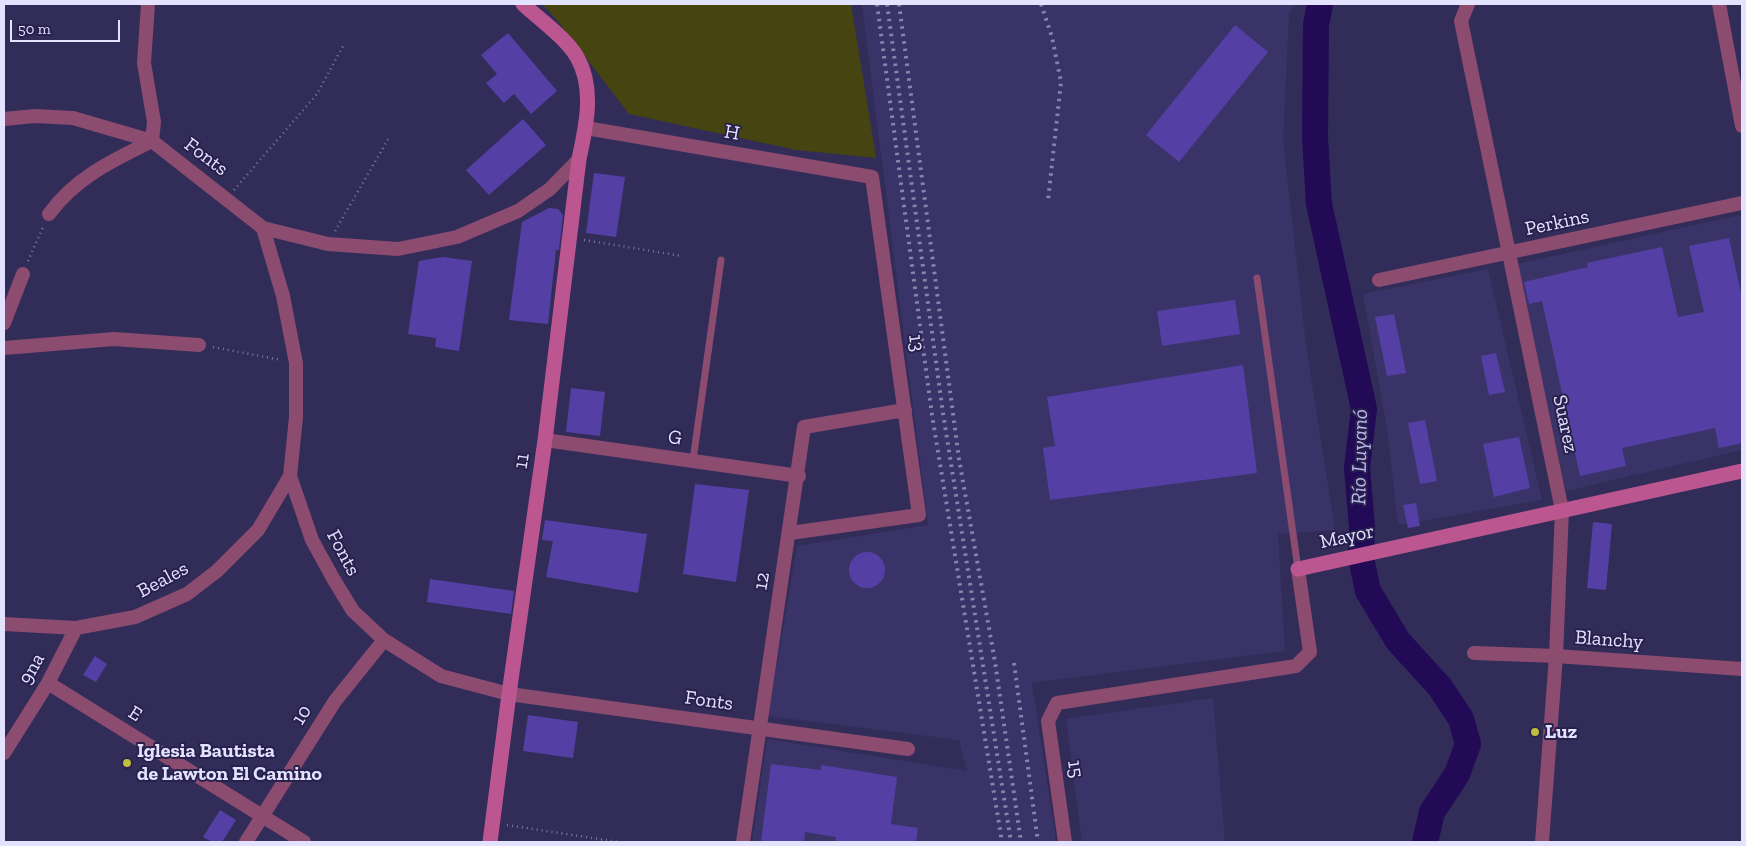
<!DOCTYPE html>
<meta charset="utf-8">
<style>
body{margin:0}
#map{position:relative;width:1746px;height:846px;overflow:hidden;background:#322c59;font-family:"Zilla Slab",serif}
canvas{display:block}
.frame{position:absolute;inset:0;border:5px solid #e3e2ff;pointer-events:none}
.scale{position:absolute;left:10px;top:20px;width:110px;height:22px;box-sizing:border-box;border:2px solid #e3e2ff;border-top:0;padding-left:6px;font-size:15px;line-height:18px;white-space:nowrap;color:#e3e2ff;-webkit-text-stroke:4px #28214d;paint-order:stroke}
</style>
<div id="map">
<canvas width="1746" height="846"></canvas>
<div class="frame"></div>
<div class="scale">50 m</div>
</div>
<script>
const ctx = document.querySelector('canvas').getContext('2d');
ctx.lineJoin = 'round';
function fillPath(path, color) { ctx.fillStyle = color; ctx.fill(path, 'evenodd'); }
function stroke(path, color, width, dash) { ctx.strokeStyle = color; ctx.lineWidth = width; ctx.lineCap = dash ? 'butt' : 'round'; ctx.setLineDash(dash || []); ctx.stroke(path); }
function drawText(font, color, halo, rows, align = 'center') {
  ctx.font = font + ' "Zilla Slab",serif'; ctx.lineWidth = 4; ctx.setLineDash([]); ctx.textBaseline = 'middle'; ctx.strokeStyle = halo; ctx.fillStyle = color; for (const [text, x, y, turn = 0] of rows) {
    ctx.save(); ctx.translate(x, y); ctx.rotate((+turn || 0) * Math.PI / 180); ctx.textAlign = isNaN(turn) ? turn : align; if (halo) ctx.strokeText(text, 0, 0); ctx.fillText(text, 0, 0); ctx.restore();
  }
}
fillPath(new Path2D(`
 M862 4H1294L1289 16 1283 139 1306 345 1335 530 1278 534 1285 651 1032 683 1056 842H752L767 739 967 771 959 740 768 716 797 546 928 525Z
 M1740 215 1742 225V450L1566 491 1517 264Z
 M1488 269 1542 500 1398 525 1387 428 1363 294Z
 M1213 698 1225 842H1082L1066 719Z`), '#3a3367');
fillPath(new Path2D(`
 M542 4H851L876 158 796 150 629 114 557 20Z`), '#464410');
stroke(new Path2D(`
 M1320 4 1316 25 1315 138 1319 204 1364 409 1357 468 1362 527 1361 558 1368 591 1398 641 1440 687 1461 719 1468 744 1457 774 1432 812 1425 842`), '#220a57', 26);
fillPath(new Path2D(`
 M1235 25 1268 52 1179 162 1146 135Z
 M508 33 557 91 531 114 514 94 504 103 486 83 497 74 481 55Z
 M523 119 546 145 489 195 466 170Z
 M594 173 625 177 616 237 586 233Z
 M549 208 558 209 563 215 559 250H556L548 324 509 320 522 222Z
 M1729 238 1742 298V443L1719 448 1715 428 1622 448 1626 466 1580 476 1542 301 1529 304 1524 282 1588 267 1587 263 1662 247 1678 317 1704 312 1689 246Z
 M443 257 472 261 459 351 435 347 436 338 408 334 419 261Z
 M1235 300 1240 334 1162 346 1157 311Z
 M1394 314 1406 373 1387 376 1375 317Z
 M1496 353 1505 392 1489 395 1481 356Z
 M1243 365 1257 473 1050 500 1043 448 1055 446 1047 397Z
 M571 388 605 392 600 436 566 432Z
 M1425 420 1437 481 1420 484 1408 423Z
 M1519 437 1530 488 1494 497 1483 444Z
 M695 484 749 490 736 582 683 574Z
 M1416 503 1420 526 1408 528 1403 505Z
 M545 520 647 534 638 593 546 577 553 541 542 540Z
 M1593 522 1612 524 1606 590 1587 588Z
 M849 570a18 18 0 1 1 36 0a18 18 0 1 1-36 0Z
 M430 579 514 591 511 614 427 602Z
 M95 656 107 664 96 682 83 675Z
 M528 715 578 722 573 758 523 751Z
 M771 764 821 770V765L897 777 891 824 918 828 916 842H835L836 837 805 832 804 842H761Z
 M220 810 236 820 222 842H212L203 837Z`), '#5440a5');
stroke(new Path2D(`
 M234 190 317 94 343 46
 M335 231 390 136
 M584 240 682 256
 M28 261 43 227
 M213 347 281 360
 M507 825 619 842`), '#7d799f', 2.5, [1, 4]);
stroke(new Path2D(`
 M1257 278 1298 569
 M693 460 721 260`), '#8c4c6f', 7);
stroke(new Path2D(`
 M1468 4 1461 21 1562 510 1556 656 1542 842
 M1719 4 1742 126
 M4 119 35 116 73 118 152 141 263 228 283 296 296 363V417L290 476 312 540 334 580 353 611 384 640 441 676 509 694 908 749
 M586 128 872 177 919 515 790 533
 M49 214C75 178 113 160 152 141L154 122 144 63 148 4
 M263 228 328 244 398 249 457 237 518 211 550 189 579 159
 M1379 280 1742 203
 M4 323 23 274
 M4 348 114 339 199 345
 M545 440 799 476
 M4 624 76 628 135 617 187 594 217 571 258 530 290 476
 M1474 653 1556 656 1742 669
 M48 683 304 842
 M4 753 48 683 76 628
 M246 842 335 701 384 640
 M743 842 804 427 905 410
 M1065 842 1048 721 1057 703 1296 666 1310 652 1298 569`), '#8c4c6f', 14);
stroke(new Path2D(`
 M1298 569 1742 471
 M490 842 509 694 545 440 579 159C586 127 595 88 577 57 566 38 539 19 523 4`), '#bc5690', 15);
stroke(new Path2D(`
 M877 4 932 415 1002 842
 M887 4 943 413 1011 842
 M899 4 959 459 995 662 1021 842
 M1041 4 1052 37 1061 82 1048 201
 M1014 663 1038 842`), '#8884a9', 4, [2.5, 5]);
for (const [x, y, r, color] of [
 [1535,732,5,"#c1bd40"],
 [127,763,5,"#c1bd40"]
]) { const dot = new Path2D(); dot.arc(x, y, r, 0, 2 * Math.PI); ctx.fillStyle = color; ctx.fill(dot); stroke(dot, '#28214d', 2); }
drawText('20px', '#e3e2ff', '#28214d', [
 ["H",732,133,10],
 ["Fonts",206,157,37],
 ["Perkins",1557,223,-12],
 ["13",916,343,82],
 ["Suarez",1565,424,78],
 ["G",675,438,8],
 ["11",522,461,-82],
 ["Mayor",1347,537,-12],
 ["Fonts",343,553,62],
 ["Beales",163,580,-28],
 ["12",762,581,-81],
 ["Blanchy",1609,640,4],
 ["9na",32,669,-61],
 ["Fonts",709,701,8],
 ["E",135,714,32],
 ["10",302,715,-58],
 ["15",1075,769,82]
]);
drawText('bold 20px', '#e3e2ff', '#28214d', [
 ["Luz",1545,732],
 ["Iglesia Bautista",137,751],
 ["de Lawton El Camino",137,774]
], 'left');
drawText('italic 21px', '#bcb8ed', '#28214d', [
 ["Río Luyanó",1360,457,-89]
]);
</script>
